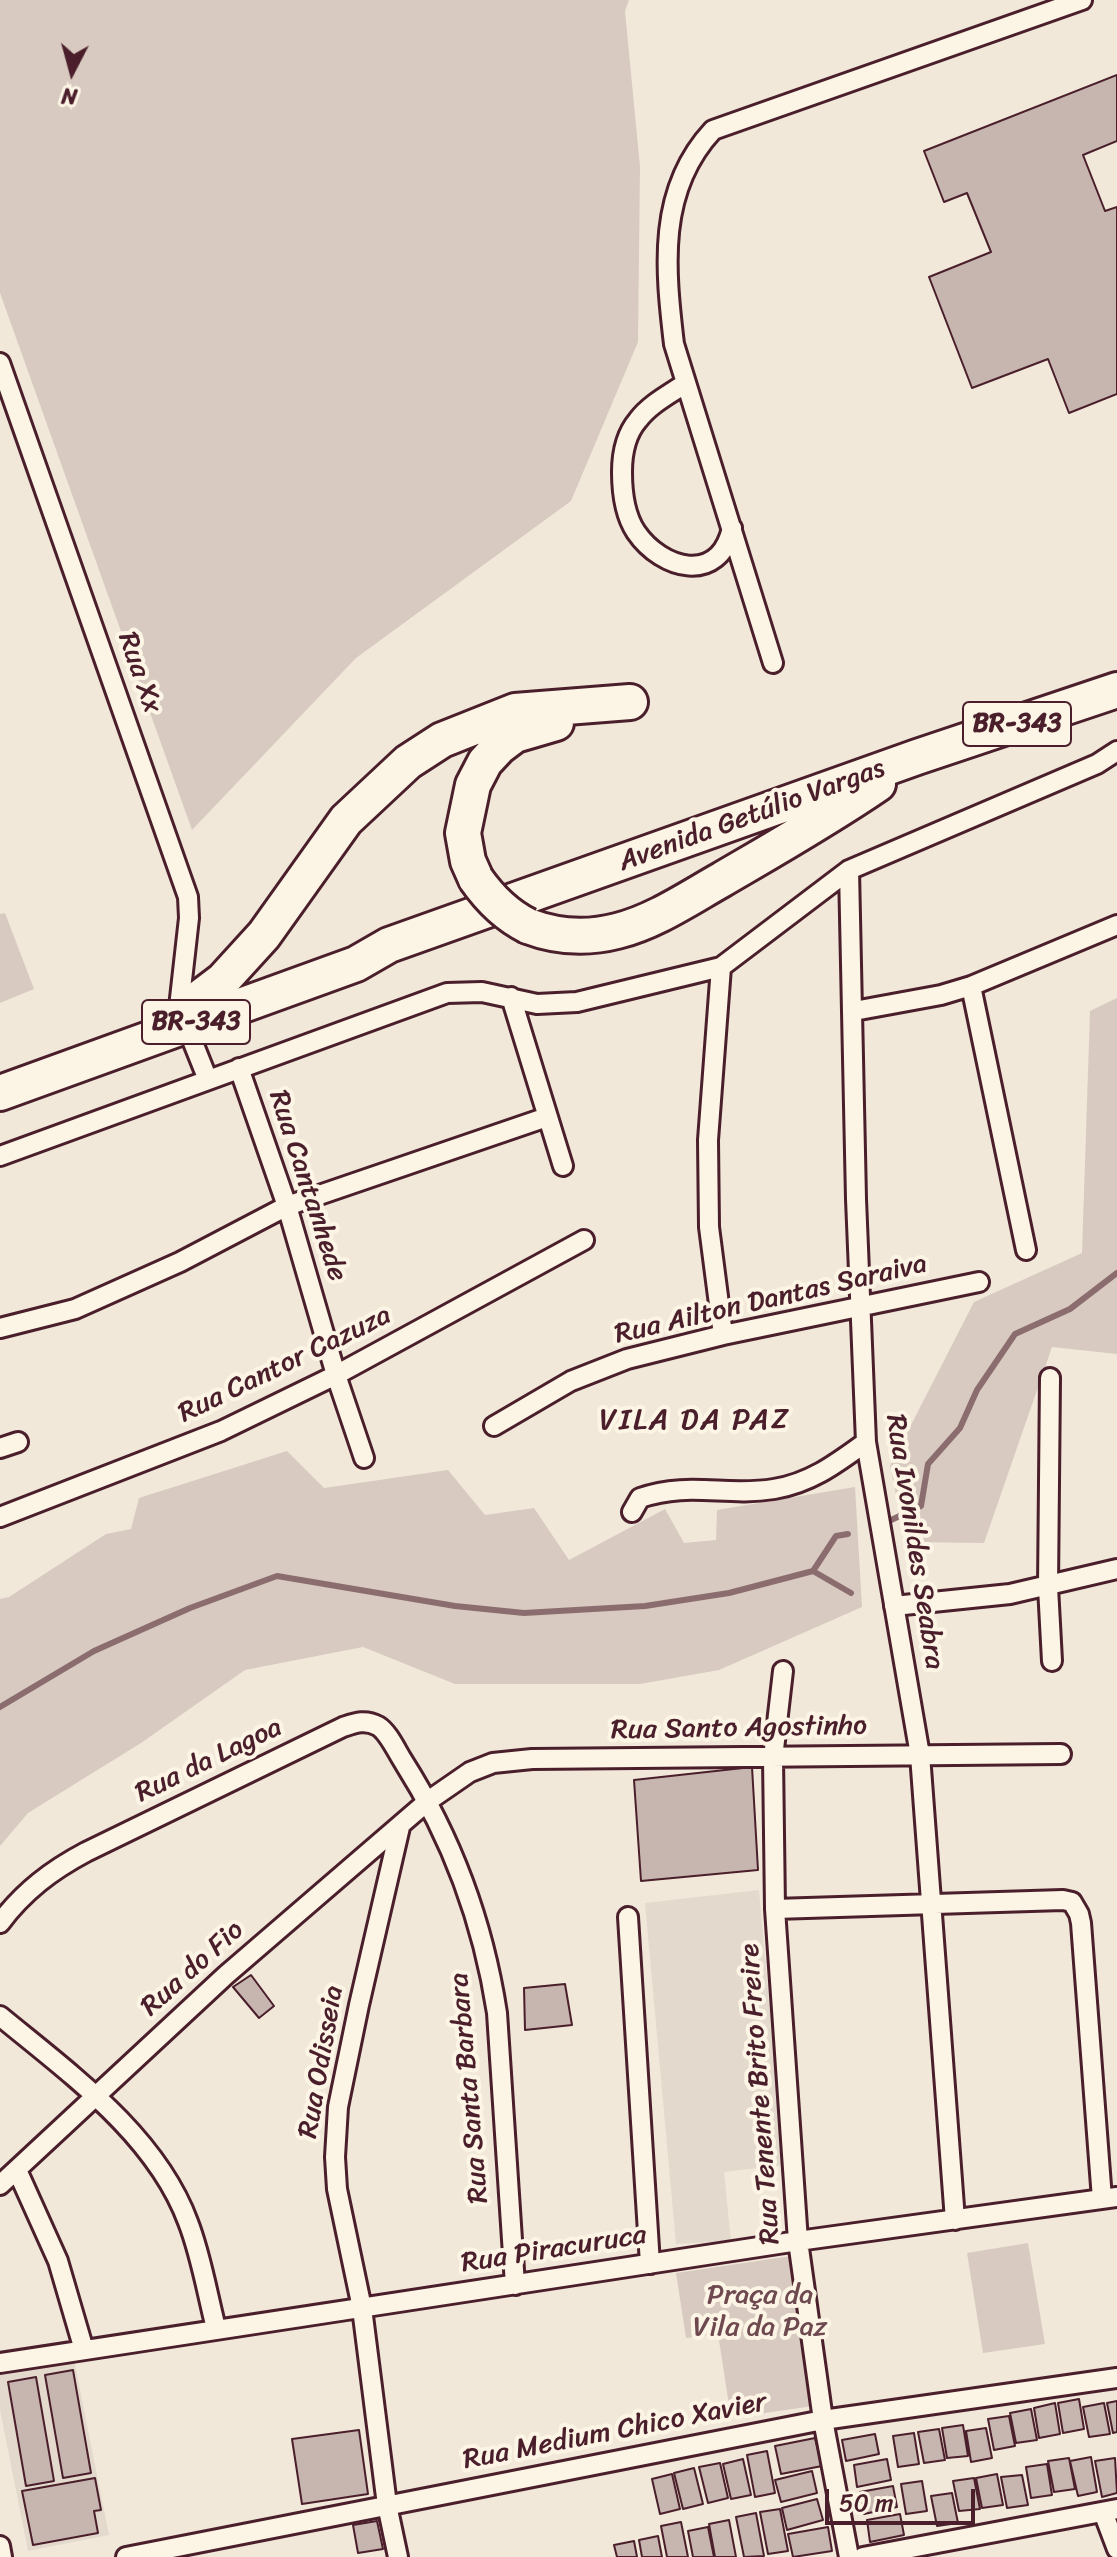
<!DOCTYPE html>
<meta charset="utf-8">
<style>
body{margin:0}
#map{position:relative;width:1117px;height:2557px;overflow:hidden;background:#f1e8da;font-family:Sriracha,sans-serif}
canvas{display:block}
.north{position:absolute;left:32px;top:32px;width:80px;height:80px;-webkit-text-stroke:6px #fcf5e5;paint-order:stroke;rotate:186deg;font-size:22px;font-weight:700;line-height:32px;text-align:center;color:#4a1f2b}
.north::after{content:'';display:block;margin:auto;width:28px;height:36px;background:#4a1f2b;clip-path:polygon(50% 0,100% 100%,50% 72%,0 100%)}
.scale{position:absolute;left:825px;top:2489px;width:150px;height:36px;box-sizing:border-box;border:4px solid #4a1f2b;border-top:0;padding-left:10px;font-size:24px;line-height:28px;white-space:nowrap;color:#4a1f2b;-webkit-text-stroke:6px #fcf5e5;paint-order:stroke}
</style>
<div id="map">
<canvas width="1117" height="2557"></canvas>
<div class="north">N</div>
<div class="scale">50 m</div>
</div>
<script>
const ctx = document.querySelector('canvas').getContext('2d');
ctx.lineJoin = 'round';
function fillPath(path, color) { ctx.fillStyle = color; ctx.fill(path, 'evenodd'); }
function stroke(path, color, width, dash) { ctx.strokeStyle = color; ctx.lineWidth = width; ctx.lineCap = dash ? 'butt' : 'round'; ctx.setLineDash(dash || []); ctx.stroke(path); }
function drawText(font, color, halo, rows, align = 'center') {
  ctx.font = font + ' Sriracha,sans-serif'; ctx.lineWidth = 8; ctx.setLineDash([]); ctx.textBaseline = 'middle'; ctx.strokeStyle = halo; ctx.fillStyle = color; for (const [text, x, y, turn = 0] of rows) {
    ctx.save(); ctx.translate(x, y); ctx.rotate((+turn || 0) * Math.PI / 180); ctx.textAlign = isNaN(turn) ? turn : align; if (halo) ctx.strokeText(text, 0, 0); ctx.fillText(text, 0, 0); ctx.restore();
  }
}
fillPath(new Path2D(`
 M759 1890 784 2165 724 2172 731 2241 676 2244 645 1903Z
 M74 2360 109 2535 28 2551 0 2410V2374Z`), '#e4d9cd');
fillPath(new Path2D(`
 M0 0H629L625 11 640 167 638 342 571 501 356 658 192 830 0 293Z
 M5 913 34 989 0 1003V914Z
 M1117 998V1354L1052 1347 984 1543 906 1542 890 1466 974 1302 1082 1253 1090 1011Z
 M287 1451 324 1488 448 1470 485 1515 534 1508 569 1560 665 1509 684 1543 716 1540 717 1510 855 1487 862 1607 719 1670 640 1684H455L363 1647 245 1670 141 1743 28 1813 0 1846V1599L9 1597 106 1534 131 1529 139 1498Z
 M1028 2243 1045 2344 983 2353 967 2253Z
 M798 2255 820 2405 731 2418 718 2334 686 2338 676 2273Z`), '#d8cac0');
stroke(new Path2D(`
 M889 1521 921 1506 928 1464 960 1428 977 1390 1015 1334 1070 1309 1117 1273
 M813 1571 836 1536 848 1534
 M0 1707 94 1651 190 1608 277 1576 455 1606 524 1613 645 1606 729 1593 813 1571 851 1593`), '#8b6d6f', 6);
const building = new Path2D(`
 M1117 75V141L1083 155 1105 211 1117 207V394L1069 413 1048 359 972 388 929 277 991 252 967 193 944 202 924 151Z
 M752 1767 758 1870 641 1881 634 1780Z
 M251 1975 274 2006 259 2018 233 1987Z
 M565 1984 572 2025 525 2030 524 1988Z
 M73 2370 91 2473 63 2478 45 2375Z
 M36 2377 54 2481 26 2486 8 2382Z
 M1079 2399 1084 2429 1063 2433 1058 2403Z
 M1117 2401V2432L1113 2433 1107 2403Z
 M1055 2403 1060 2434 1039 2438 1034 2408Z
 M1104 2403 1110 2434 1089 2437 1083 2407Z
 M1031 2409 1037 2440 1016 2443 1010 2413Z
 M1009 2416 1015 2446 994 2450 988 2419Z
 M963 2425 968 2456 947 2458 942 2428Z
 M986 2428 992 2458 971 2462 966 2431Z
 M939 2429 945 2460 924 2463 918 2432Z
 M359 2430 368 2494 302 2504 292 2439Z
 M914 2433 919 2464 898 2467 893 2436Z
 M875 2434 879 2454 846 2461 842 2440Z
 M815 2438 822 2466 781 2474 775 2446Z
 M767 2451 775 2493 755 2497 747 2455Z
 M1091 2457 1097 2492 1078 2496 1070 2461Z
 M1069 2458 1075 2489 1054 2492 1048 2461Z
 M1115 2458 1117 2493 1102 2497 1095 2461Z
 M743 2459 751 2495 731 2499 723 2464Z
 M887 2459 891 2480 857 2487 854 2465Z
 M720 2463 728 2498 708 2503 699 2467Z
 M1047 2464 1052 2495 1031 2498 1026 2467Z
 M694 2468 703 2504 683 2509 674 2473Z
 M812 2471 817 2493 781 2502 775 2480Z
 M672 2474 680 2509 660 2514 652 2479Z
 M997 2474 1003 2505 982 2508 976 2478Z
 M1022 2475 1028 2505 1007 2508 1001 2477Z
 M95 2478 101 2510 94 2511 98 2533 33 2545 22 2491Z
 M974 2478 980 2509 959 2511 953 2481Z
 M922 2481 927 2511 906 2514 901 2484Z
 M893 2486 897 2507 864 2514 860 2492Z
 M952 2493 958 2523 937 2526 931 2496Z
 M817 2499 823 2520 787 2530 782 2508Z
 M780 2509 788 2551 768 2554 760 2512Z
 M756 2513 764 2556 744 2557 736 2517Z
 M900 2514 904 2535 870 2542 867 2520Z
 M729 2520 736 2557H715L709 2524Z
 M377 2521 383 2549 358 2553 353 2525Z
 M681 2522 688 2557H667L661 2526Z
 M708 2527 714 2557H693L688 2531Z
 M828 2527 832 2551 793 2557 788 2534Z
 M658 2536 662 2557H642L639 2540Z
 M634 2541 637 2557H617L614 2545Z`);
fillPath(building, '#c7b6af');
stroke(building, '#4a1f2b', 2);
const street = new Path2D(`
 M0 363 188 897 189 918 179 1007
 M686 383C670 394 650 404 638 420 626 434 622 454 622 472 622 492 624 514 636 532 662 570 719 585 732 528
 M773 663 674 344C665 268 657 190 713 130L1082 0
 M849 870 856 1199 866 1442 920 1755 955 2220
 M721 967 708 1140 709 1227 723 1335
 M971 986 1026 1250
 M511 997 563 1166
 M854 1011 941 995 971 986 1117 925
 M186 1025 208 1080
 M239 1068 287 1206 336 1375 364 1458
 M0 1156 447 993 482 992 537 1004 577 1002 721 967 849 870 1097 764 1117 751
 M0 1328 75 1309 180 1262 287 1206 547 1117
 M1050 1378 1048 1587 1052 1661
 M494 1426 571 1381 627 1359 723 1335 979 1282
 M0 1448 18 1442
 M632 1512 640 1498C689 1481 726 1497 774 1489 811 1483 837 1463 866 1442
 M0 1517 221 1431 336 1375 584 1240
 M894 1606 1010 1594 1117 1569
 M783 1671 773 1758 775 1909 798 2241 823 2420 849 2557
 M775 1909 1063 1900 1072 1902 1079 1914 1081 1923 1102 2199
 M628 1917 650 2264
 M0 1923C24 1891 52 1870 86 1852L343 1727C355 1723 365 1719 378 1726 388 1732 396 1750 403 1761 452 1838 483 1922 497 2013L515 2285
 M0 2016C69 2073 156 2135 188 2222 201 2255 207 2293 216 2328
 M17 2170 58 2261 84 2350
 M0 2185 226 1975 428 1801 470 1772 493 1763 532 1759 1061 1754
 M0 2363 798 2241 1117 2197
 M1103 2512 1117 2549
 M0 2546 2 2557
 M126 2557 823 2420 1117 2378
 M398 2557 387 2505 362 2308 337 2189 335 2157 338 2107 359 2005 400 1827
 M863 2557 1117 2509`);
const highway = new Path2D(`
 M476 879 468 861 463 833 473 785 485 762 499 747 515 735 556 723
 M528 926C557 937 586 939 617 931 654 922 689 898 721 880 774 849 827 819 878 784
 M194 1002 223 980 264 935 346 820 408 762 442 740 515 711 630 702
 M0 1093 356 964 389 945 917 757 1117 690`);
stroke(street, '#4a1f2b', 24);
stroke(highway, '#4a1f2b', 40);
stroke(street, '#fcf5e5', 18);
stroke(highway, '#fcf5e5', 34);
const highwayBridge = new Path2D(`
 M476 879C490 899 506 915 528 926`);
stroke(highwayBridge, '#4a1f2b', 40, []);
stroke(highwayBridge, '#fcf5e5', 34);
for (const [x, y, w] of [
 [1017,724,108],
 [196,1022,108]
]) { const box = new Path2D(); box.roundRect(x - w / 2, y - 22, w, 44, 6); ctx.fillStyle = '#fcf5e5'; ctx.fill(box); stroke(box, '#4a1f2b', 2); }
drawText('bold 26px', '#4a1f2b', null, [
 ["BR-343",1017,724],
 ["BR-343",196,1022]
]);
drawText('28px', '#4a1f2b', '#fcf5e5', [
 ["Rua Xx",139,673,71],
 ["Avenida Getúlio Vargas",752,816,-20],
 ["Rua Cantanhede",307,1186,72],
 ["Rua Ailton Dantas Saraiva",771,1300,-13],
 ["Rua Cantor Cazuza",285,1365,-26],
 ["Rua Ivonildes Seabra",914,1542,81],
 ["Rua Santo Agostinho",739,1729,-1],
 ["Rua da Lagoa",209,1761,-26],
 ["Rua do Fio",193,1969,-42],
 ["Rua Odisseia",322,2062,-80],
 ["Rua Santa Barbara",470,2088,-95],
 ["Rua Tenente Brito Freire",761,2094,-94],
 ["Rua Piracuruca",554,2250,-9],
 ["Rua Medium Chico Xavier",615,2432,-11]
]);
drawText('28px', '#6e4a50', '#fcf5e5', [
 ["Praça da",760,2296],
 ["Vila da Paz",760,2328]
]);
ctx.letterSpacing = '2px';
drawText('30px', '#4a1f2b', '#fcf5e5', [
 ["VILA DA PAZ",695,1421]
]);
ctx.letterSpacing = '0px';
</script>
